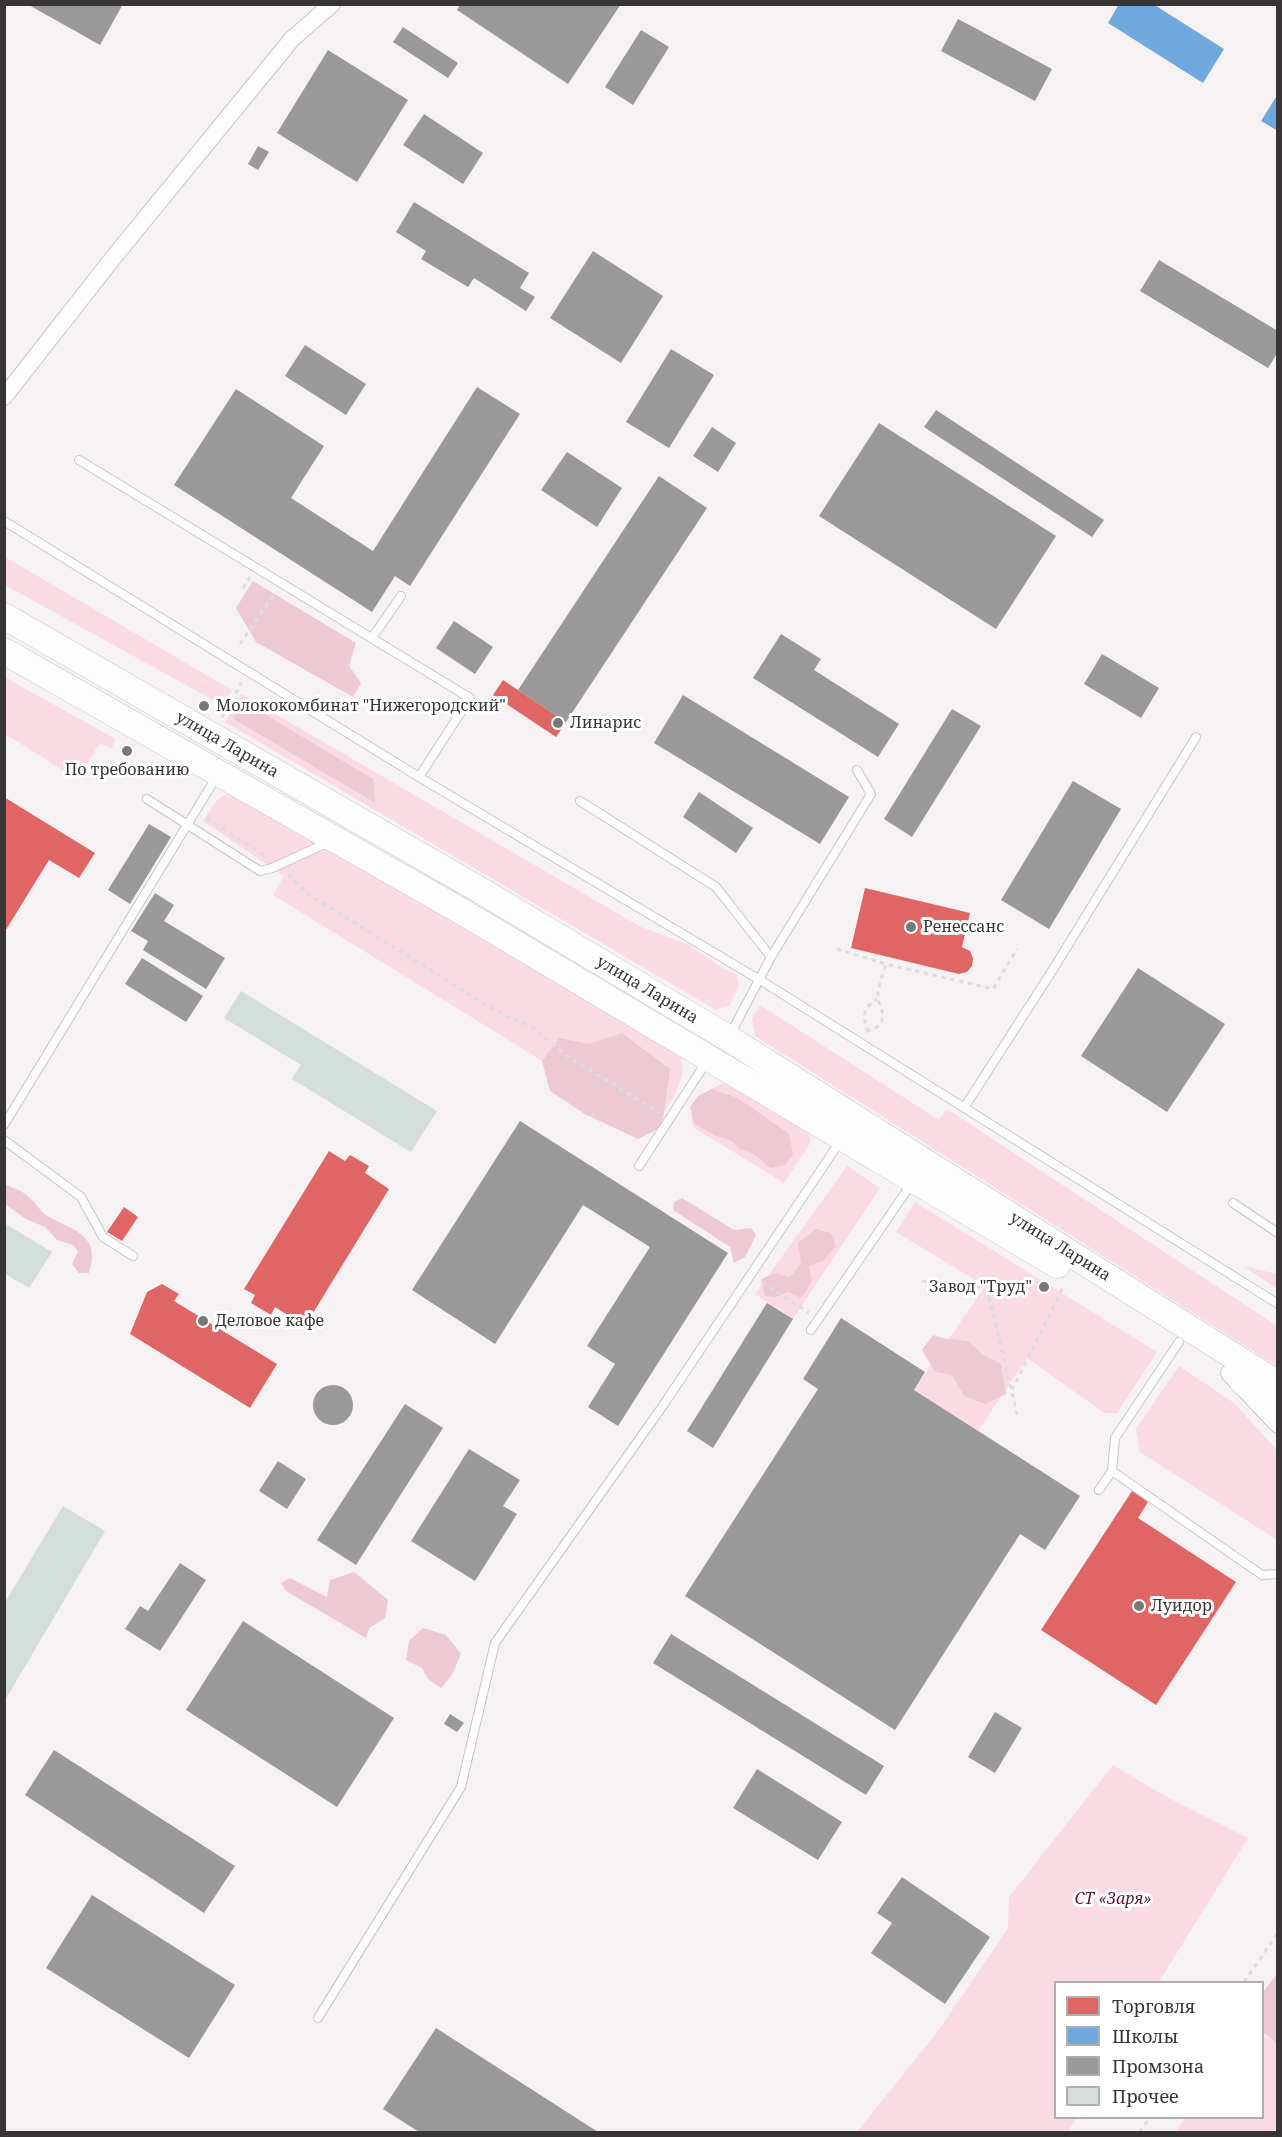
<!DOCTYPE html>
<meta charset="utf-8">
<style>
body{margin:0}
#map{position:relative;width:1282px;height:2137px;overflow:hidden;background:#f6f1f3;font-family:"Noto Serif",serif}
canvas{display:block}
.frame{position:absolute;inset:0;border:6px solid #383536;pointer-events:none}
.legend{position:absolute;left:1054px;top:1981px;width:210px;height:138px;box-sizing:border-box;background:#fff;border:2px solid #afaeaf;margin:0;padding:8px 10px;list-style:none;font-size:18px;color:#383536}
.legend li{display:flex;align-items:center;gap:12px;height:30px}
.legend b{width:30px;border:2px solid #afaeaf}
</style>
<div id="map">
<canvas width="1282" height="2137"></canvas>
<div class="frame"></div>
<ul class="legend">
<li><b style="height:16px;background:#e06666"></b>Торговля</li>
<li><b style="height:16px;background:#6fa8dc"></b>Школы</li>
<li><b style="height:16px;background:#999"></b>Промзона</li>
<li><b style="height:16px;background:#d3ddd9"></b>Прочее</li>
</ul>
</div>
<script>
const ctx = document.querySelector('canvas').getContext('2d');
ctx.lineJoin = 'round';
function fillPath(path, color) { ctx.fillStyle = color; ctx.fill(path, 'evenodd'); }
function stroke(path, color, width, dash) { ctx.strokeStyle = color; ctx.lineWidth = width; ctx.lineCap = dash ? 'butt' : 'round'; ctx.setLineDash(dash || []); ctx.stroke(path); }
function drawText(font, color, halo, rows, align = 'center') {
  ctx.font = font + ' "Noto Serif",serif'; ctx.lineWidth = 6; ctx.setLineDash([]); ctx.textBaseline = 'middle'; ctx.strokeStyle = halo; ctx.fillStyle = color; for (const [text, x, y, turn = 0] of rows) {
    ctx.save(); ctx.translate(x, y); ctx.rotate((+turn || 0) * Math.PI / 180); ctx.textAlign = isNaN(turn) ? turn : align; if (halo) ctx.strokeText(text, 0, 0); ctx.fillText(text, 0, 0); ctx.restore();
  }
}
fillPath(new Path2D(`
 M5 557 232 690 222 705 5 585Z
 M4 677 116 739 111 749 100 743 77 779 5 734Z
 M241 694 641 927 687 944 723 968 737 975 739 985 730 1005 716 1010 225 722Z
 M226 794 235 795 680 1054C691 1080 665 1107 653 1129L273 895 284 876 203 821 218 799Z
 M760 1005 939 1120 947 1109 1277 1326V1366L755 1036 752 1019Z
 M726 1083 804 1128C810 1134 812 1137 809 1145L784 1183 693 1127 691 1115C701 1100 707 1087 726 1083Z
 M847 1166 880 1188 793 1319 755 1294Z
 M915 1202 1157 1352 1117 1413H1104L1027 1358 978 1431 914 1390 985 1286 896 1232Z
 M1243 1266 1277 1274V1289Z
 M1179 1366 1234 1403 1277 1450V1540L1140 1452 1136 1429Z
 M1113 1765 1165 1796 1248 1838 1159 1982H1056V2118H1077L1067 2132H857L938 2031 1008 1928 1009 1897Z
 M1263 2036 1277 2042V2132H1175L1185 2118H1262Z`), '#fadbe4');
fillPath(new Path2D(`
 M253 581 356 643 349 666 361 683 353 697 256 642 236 608Z
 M241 700 373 779 375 803 234 719Z
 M622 1033 670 1069 662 1127 638 1139 585 1114 550 1091 542 1061 559 1038 589 1044Z
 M712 1089 738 1098 789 1134 793 1154 785 1165 770 1168 754 1154 740 1149 730 1140 716 1136 695 1124 690 1107 698 1096Z
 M5 1184C13 1188 23 1191 29 1197 36 1203 41 1213 49 1217 76 1231 101 1236 89 1273H79L72 1264 78 1251 73 1245 57 1240 45 1227 26 1219 5 1204Z
 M682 1198 734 1230 751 1228 756 1235 745 1257 734 1263 730 1247 673 1210 674 1202Z
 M816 1229 831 1233 836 1246 823 1261 809 1266 812 1281 801 1298 788 1292 776 1297 765 1296 761 1279 775 1273 790 1277 801 1263 798 1243Z
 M933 1335 942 1338 968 1341 982 1354 1001 1364 1006 1394 985 1404 964 1396 952 1375 935 1372 922 1350Z
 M354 1572 388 1600 385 1618 369 1628 366 1638 286 1591 281 1583 290 1578 327 1597 330 1580Z
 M423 1628 446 1635 461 1654 452 1675 441 1688 428 1679 422 1668 406 1660 409 1641Z
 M1277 1974V2043L1262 2032 1263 1992Z`), '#edc9d4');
fillPath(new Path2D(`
 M503 680 566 722 556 737 493 695Z
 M4 797 95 853 79 878 49 860 4 933Z
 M865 888 970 913 962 947 970 951 973 958 972 966 967 972 959 974 851 948Z
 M329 1151 345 1161 350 1155 369 1166 365 1173 389 1189 305 1326 275 1307 271 1315 251 1303 255 1295 244 1289Z
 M124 1207 138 1217 122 1241 107 1232Z
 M162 1284 179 1294 174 1301 277 1364 250 1408 130 1334 147 1292Z
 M1132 1491 1148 1502 1138 1518 1236 1582 1156 1705 1041 1630Z`), '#e06666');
fillPath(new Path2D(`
 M1119 4H1153L1224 49 1203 83 1108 23Z
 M1278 94V131L1261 121Z`), '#6fa8dc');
fillPath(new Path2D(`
 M27 4H123L100 45Z
 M460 4H621L568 84 457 10Z
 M958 19 1052 69 1035 101 941 51Z
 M403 27 458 63 448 78 393 42Z
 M641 30 669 47 633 105 605 87Z
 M328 50 408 100 357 182 277 133Z
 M424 114 483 153 463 184 403 145Z
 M258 146 269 152 258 170 248 164Z
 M414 202 529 273 520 288 535 297 526 311 474 278 468 287 421 259 426 251 396 232Z
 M593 251 663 296 621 363 550 318Z
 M1159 260 1278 331V352L1268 368 1140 291Z
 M305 345 366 384 346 415 285 376Z
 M671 349 714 375 669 448 626 422Z
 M477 387 520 414 410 586 395 576 372 612 174 485 236 389 324 446 291 498 373 551Z
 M936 410 1104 520 1092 537 924 427Z
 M879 423 1056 536 996 629 819 516Z
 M712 427 736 443 718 472 693 456Z
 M567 452 622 488 597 527 541 490Z
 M659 476 707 508 566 722 518 690Z
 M454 621 493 647 475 674 436 648Z
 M781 634 821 659 814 670 899 724 878 757 753 678Z
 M1102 654 1159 688 1141 718 1084 684Z
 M683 695 849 797 820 844 654 743Z
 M952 709 981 726 912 837 884 819Z
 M1073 781 1121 809 1049 929 1001 900Z
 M699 792 753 828 736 853 683 817Z
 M149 824 171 837 130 904 108 890Z
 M155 893 174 905 164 921 225 958 206 989 143 950 148 941 131 931Z
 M142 958 203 996 186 1022 125 984Z
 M1138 968 1225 1024 1167 1112 1081 1056Z
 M520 1121 728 1253 618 1426 588 1407 615 1364 587 1346 650 1247 583 1205 495 1344 412 1290Z
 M767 1303 793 1319 713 1448 687 1431Z
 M841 1318 925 1372 914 1390 1080 1496 1045 1550 1020 1534 895 1730 685 1596 818 1389 803 1379Z
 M313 1405a20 20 0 1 1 40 0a20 20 0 1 1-40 0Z
 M405 1404 443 1428 356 1565 317 1540Z
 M469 1449 520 1480 503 1506 517 1514 475 1581 411 1541Z
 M278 1461 306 1479 287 1509 259 1491Z
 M180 1563 206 1580 160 1651 125 1629 140 1606 148 1611Z
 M243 1621 394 1718 337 1807 186 1710Z
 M671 1634 884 1766 866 1795 653 1663Z
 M995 1712 1022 1728 995 1773 968 1757Z
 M450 1714 464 1723 457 1732 444 1724Z
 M54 1750 235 1866 204 1913 25 1795Z
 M757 1769 842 1822 818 1860 733 1808Z
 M902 1877 990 1937 945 2004 871 1953 892 1923 877 1913Z
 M92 1895 235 1985 189 2058 46 1968Z
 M436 2028 598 2132H419L383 2109Z`), '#999');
fillPath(new Path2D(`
 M241 991 437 1111 411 1152 292 1079 301 1065 224 1018Z
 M4 1223 52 1252 29 1288 4 1273Z
 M63 1506 105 1531 4 1702V1604Z`), '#d3ddd9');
const lane = new Path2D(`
 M79 460 470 698 419 777
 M4 521 419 777 760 980 1278 1304
 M372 638 401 596
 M147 799 260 871 272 868 329 842
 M580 801 716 887 771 957 730 1035
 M771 957 871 794 857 770
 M964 1108 1052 971 1196 737
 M4 1125 217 776
 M4 1140 81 1197 103 1237 133 1256
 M639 1166 707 1061
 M1233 1203 1278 1233
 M811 1330 912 1183
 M1112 1471 1262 1575 1278 1574
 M1099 1490 1112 1471 1115 1438 1179 1342
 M318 2018 461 1787 495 1643 662 1407 841 1140`);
const street = new Path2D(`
 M4 397 113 258 292 39 332 4
 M1229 1373 1278 1425`);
const primary = new Path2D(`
 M4 616 473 886 728 1038 1278 1384
 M4 651 459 910 1057 1265
 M1243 1382 1278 1405`);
stroke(lane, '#c8c4c6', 10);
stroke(street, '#c8c4c6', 18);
stroke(primary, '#c8c4c6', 27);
stroke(new Path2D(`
 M243 588 250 577
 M240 644 274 594
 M222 717 242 682
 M207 818 267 857
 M288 874 308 894 488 1006 511 1018 531 1026 567 1056 660 1113
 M837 949 886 964 993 989 1017 949
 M866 1031C877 1030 885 1022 882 1011 881 1006 878 1002 878 997 878 987 883 974 886 964
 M869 1032C861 1017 863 1008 877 999
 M922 1281 987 1288 1036 1277
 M762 1282 809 1313
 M987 1288 1018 1418
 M1012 1390 1063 1287
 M1244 1982 1278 1933
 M1139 2132 1150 2118`), '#deddde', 3, [4.5, 4.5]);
stroke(lane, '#fefdfd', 8);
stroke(street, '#fefdfd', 16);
stroke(primary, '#fefdfd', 26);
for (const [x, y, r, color] of [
 [204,706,6,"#7a7778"],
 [558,723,6,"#7a7778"],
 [127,751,6,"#7a7778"],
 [911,927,6,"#7a7778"],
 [1044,1287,6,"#7a7778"],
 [203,1321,6,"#7a7778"],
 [1139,1606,6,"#7a7778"]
]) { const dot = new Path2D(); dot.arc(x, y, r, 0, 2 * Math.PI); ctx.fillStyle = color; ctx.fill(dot); stroke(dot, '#fff', 2); }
drawText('16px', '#383536', '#fff', [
 ["Молококомбинат \"Нижегородский\"",216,706],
 ["Линарис",570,723],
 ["По требованию",127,770,"center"],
 ["Ренессанс",923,927],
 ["Завод \"Труд\"",1032,1287,"right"],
 ["Деловое кафе",215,1321],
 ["Луидор",1151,1606]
], 'left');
drawText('16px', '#383536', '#fff', [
 ["улица Ларина",227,745,30],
 ["улица Ларина",647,990,31],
 ["улица Ларина",1060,1247,32]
]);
drawText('italic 16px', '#5c1633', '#fff', [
 ["СТ «Заря»",1113,1899]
]);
</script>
